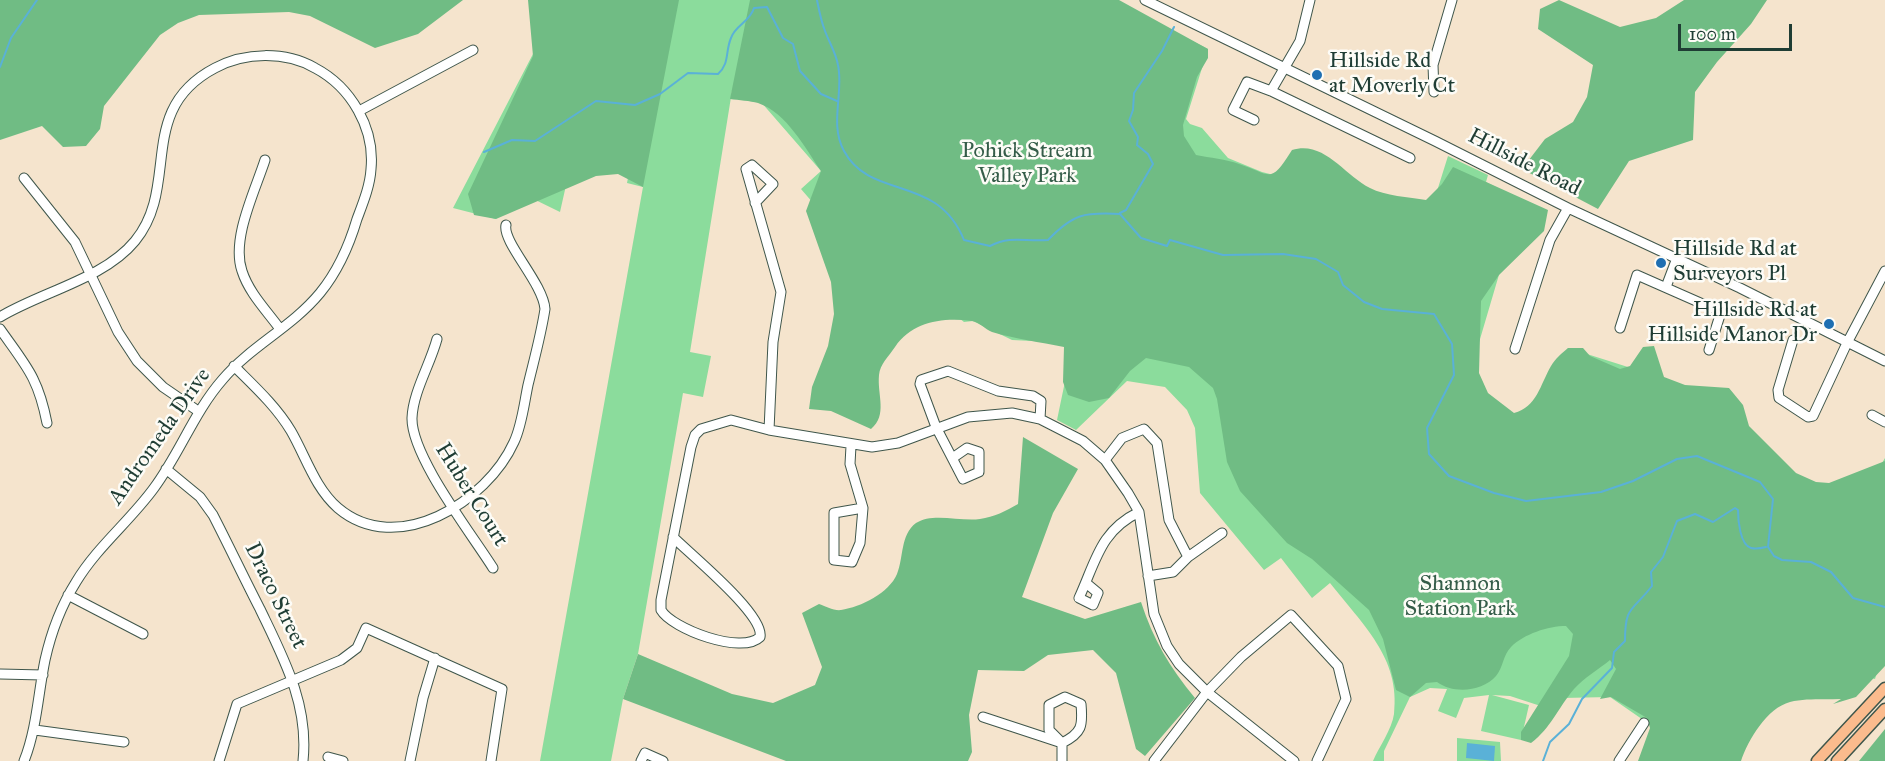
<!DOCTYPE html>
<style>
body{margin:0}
#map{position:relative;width:1885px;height:761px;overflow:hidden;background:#f5e4cd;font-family:"IM FELL Great Primer",serif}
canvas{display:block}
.scale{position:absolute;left:1678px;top:24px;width:114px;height:27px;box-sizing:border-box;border:3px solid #1f3d34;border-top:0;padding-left:8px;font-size:18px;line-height:21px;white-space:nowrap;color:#1f3d34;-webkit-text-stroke:4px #fdfcf7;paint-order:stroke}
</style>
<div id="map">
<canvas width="1885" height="761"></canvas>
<div class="scale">100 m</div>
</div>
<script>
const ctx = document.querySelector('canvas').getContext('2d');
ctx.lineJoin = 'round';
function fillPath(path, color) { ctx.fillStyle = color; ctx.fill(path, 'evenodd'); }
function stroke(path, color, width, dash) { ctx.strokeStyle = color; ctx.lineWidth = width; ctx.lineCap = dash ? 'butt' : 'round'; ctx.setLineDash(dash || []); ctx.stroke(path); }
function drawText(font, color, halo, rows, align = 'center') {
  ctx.font = font + ' "IM FELL Great Primer",serif'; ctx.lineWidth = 5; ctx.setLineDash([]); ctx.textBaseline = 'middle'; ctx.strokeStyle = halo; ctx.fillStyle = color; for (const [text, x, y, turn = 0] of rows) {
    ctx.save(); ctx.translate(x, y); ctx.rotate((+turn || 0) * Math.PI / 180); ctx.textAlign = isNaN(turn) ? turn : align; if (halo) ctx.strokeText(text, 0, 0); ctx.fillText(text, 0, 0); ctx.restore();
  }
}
fillPath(new Path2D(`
 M561 0H1111L1208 49 1186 119 1190 124 1202 128 1228 158 1262 172 1329 189 1428 220 1448 156 1488 175 1486 182 1521 200 1460 407 1545 427 1568 348 1650 374 1788 518 1882 463 1885 458V646L1875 679 1793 656 1731 761 1665 735 1610 697 1562 698 1556 711 1510 696 1492 695 1529 705 1521 740 1481 731 1489 695 1464 698 1456 718 1438 711 1447 689 1430 688 1410 697 1384 751V761H1373C1379 747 1392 729 1394 714 1401 658 1362 624 1330 583L1312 598 1281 558 1264 570 1200 493 1195 428 1187 410 1165 387 1127 381 1076 430 1057 420 1073 343 1012 340 973 321 964 322 941 304 909 314 801 189 821 171 754 94 732 91 690 352 711 356 703 397 683 393 638 654 623 699 611 761H540L643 187 627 183 633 152 576 141 560 212 513 189 496 219 453 208Z
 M1457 738 1500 742 1501 761H1457Z`), '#8bdc9c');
fillPath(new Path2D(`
 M0 0H463L418 34 375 48 310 16 289 12 199 15 178 23 160 35 104 106 100 129 86 146 63 147 42 126 0 140Z
 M528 0H679L643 187 618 174 596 176 496 219 474 215 468 194 533 56Z
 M750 0H1119L1208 49V58L1197 77 1183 125 1184 136 1196 155C1210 158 1226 159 1239 164 1272 175 1270 185 1292 150 1324 140 1344 175 1370 188 1385 196 1409 197 1426 200L1442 184 1453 167 1548 210 1544 231 1499 275 1481 301 1479 373 1488 393 1514 413C1537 407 1540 385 1551 366 1555 359 1562 353 1568 348H1583L1590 356 1620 369 1630 366 1643 347 1654 346 1664 377 1685 385 1729 388 1743 405 1749 426 1796 473 1816 482 1829 483 1885 461V666L1856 697 1833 704 1841 699C1825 700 1806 698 1790 702 1767 708 1748 740 1741 761H1638L1650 728 1647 718 1611 697 1600 699 1616 669 1610 660C1599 669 1584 678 1574 689 1558 708 1551 728 1531 743L1521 740V732L1569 656 1573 634 1566 626C1548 626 1524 634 1511 647 1503 655 1503 668 1496 676 1482 692 1453 694 1437 682L1426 683 1410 697 1396 690 1383 639 1369 610 1312 559 1287 543 1240 491 1227 462 1217 399 1213 388 1189 367 1146 358 1130 371 1109 398 1089 402 1068 395 1063 382 1064 347C1040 342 1015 339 992 332 985 329 979 322 972 321 942 317 912 322 895 347 889 356 880 364 879 375 877 395 888 415 871 429L831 411 809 409 812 387 828 346 834 314 831 282 806 211 821 171C805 148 787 113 758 103 750 101 739 100 730 99Z
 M1559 0 1620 27 1656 18 1684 0H1767L1751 24 1717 62 1695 92 1693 140 1629 161 1598 209 1522 169 1545 139 1573 122 1587 97 1593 65 1538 29 1540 9Z
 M1023 437 1078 469 1053 513 1022 597 1085 619 1141 602C1153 639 1170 668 1195 698L1145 756 1136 749 1116 673 1093 650 1048 655 1024 671 978 670 969 715 972 752 968 761H786L623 699 638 654 732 694 773 703 815 685 822 667 802 613 819 604C825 606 834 611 841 610 861 607 889 593 897 574 904 557 900 535 916 523 933 512 961 522 980 519 994 517 1006 511 1018 504Z
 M1885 729V761H1859Z`), '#70bc84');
fillPath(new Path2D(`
 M1467 743 1495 746 1494 761 1466 758Z`), '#5ab1d7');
stroke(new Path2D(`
 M817 0C819 10 821 21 825 31 829 42 836 53 838 65 844 93 829 124 844 151 871 201 937 173 964 240L990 246C1012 235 1024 242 1048 240 1073 214 1084 212 1120 214L1141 238 1167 246 1170 240 1223 255 1283 254 1316 259 1338 272 1343 285 1364 302 1382 309 1434 314 1452 344 1454 375 1427 428 1429 454 1449 476 1494 493 1526 501 1601 492 1633 481 1677 459 1697 456 1760 482 1773 499 1768 547 1774 556 1782 560 1811 562 1831 572 1853 598 1885 607
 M0 67 11 38 37 0
 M484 152 512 140 535 141 596 101 635 105 660 94 688 73 718 74C730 63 725 52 731 38 735 25 750 22 754 8L767 7 783 38 793 44 800 71 821 94 837 101
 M1120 213 1126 210 1153 164 1148 154 1137 145 1138 137 1129 121 1133 110 1134 93 1162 51 1174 27
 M1543 761 1550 742 1569 724 1582 699 1612 668 1614 652 1625 641C1625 605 1632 612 1652 586L1651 572 1663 557 1677 521 1695 514 1713 522 1735 508 1738 510C1738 520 1740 545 1751 548 1755 549 1762 548 1766 547`), '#5ab1d7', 2);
const minor = new Path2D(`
 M1145 0 1435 141 1568 208 1740 288 1885 361
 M1271 91 1410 158
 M1434 92 1433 65 1452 0
 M359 111 473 50
 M1254 120 1233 110 1247 82 1271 91 1300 41 1310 0
 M265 160C255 191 231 239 242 271 249 293 267 311 280 329
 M24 178 75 242 118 332 137 361 163 387 198 411
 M755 203 773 184 752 165 746 169 781 292 773 342 769 430
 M1666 287 1677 258
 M0 317C41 292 104 279 135 241 181 185 135 110 215 68 245 52 285 51 315 68 351 87 375 128 371 169 370 186 363 203 357 219 349 246 338 271 320 293 292 327 251 346 223 379 194 412 180 453 154 488 130 521 97 547 76 582 61 606 51 633 45 660 38 694 37 728 24 761
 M1620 328 1637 275 1721 312 1709 350
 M0 329C26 366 38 377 47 423
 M437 339C430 365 413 392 412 418 411 456 471 533 493 568
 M1793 340 1778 390 1779 398 1808 417 1813 416 1847 343 1885 271
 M1515 349 1550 240 1568 208
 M234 366C254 386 276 406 291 431 306 457 315 488 338 508 397 558 487 502 514 442 522 425 524 404 528 385 534 360 541 335 545 309 543 283 502 242 506 225
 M1872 415 1885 422
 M851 446 850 464 863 508 834 513V560L852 562 860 543 863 508
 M954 457 967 448 979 452V472L963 479 936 427 920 384 921 380 948 371 998 391 1033 396 1041 401 1040 419
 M1105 460 1122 438 1144 429 1157 443 1169 520 1188 557 1222 533
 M166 469 200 497 213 515C229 546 244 578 260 609 284 659 309 705 303 761
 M673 537C691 555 765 615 760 637 742 655 672 629 661 610V600L691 447 695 435 701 429 731 420 769 430 872 447 898 443 968 417 1012 413 1040 419 1083 441 1105 460 1128 493 1139 512 1154 614 1167 646 1179 664 1207 692 1294 761
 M1148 576 1173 572 1188 557
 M1086 583 1098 593 1093 605 1079 598C1096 561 1100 531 1139 512
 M68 595 143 634
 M0 674 43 675
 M1065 697 1081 704C1083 726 1082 733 1062 743L1049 730V705Z
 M983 717 1062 743V761
 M35 730 124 742
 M328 757 343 761
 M219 761 237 704 341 660 357 648 366 628 502 689 491 761
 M410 761 423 698 435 658
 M641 761 645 753 663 761
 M1154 761 1207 692 1241 657 1291 615 1338 666 1346 699 1317 761
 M1619 761 1644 723`);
const major = new Path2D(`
 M1817 761 1885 688
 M1837 761 1885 709`);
stroke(minor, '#3f564b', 11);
stroke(major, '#3f564b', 13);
stroke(minor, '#fff', 9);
stroke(major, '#fbbb8d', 10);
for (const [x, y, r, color] of [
 [1317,75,6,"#1f6fb2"],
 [1661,263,6,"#1f6fb2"],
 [1829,324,6,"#1f6fb2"]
]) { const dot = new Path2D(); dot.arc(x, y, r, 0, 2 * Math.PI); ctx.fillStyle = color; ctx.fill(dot); stroke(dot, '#fdfcf7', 2); }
drawText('22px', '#1f3d34', '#fdfcf7', [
 ["Hillside Rd",1329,62],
 ["at Moverly Ct",1329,87],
 ["Hillside Rd at",1673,250],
 ["Surveyors Pl",1673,275],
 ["Hillside Rd at",1817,311,"right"],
 ["Hillside Manor Dr",1817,336,"right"]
], 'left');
drawText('22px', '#355d49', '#fdfcf7', [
 ["Pohick Stream",1027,152],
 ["Valley Park",1027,177],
 ["Shannon",1460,585],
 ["Station Park",1460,610]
]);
drawText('22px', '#1f3d34', '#fdfcf7', [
 ["Hillside Road",1524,163,27],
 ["Andromeda Drive",160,437,-55],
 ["Huber Court",471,495,58],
 ["Draco Street",275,596,64]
]);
</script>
